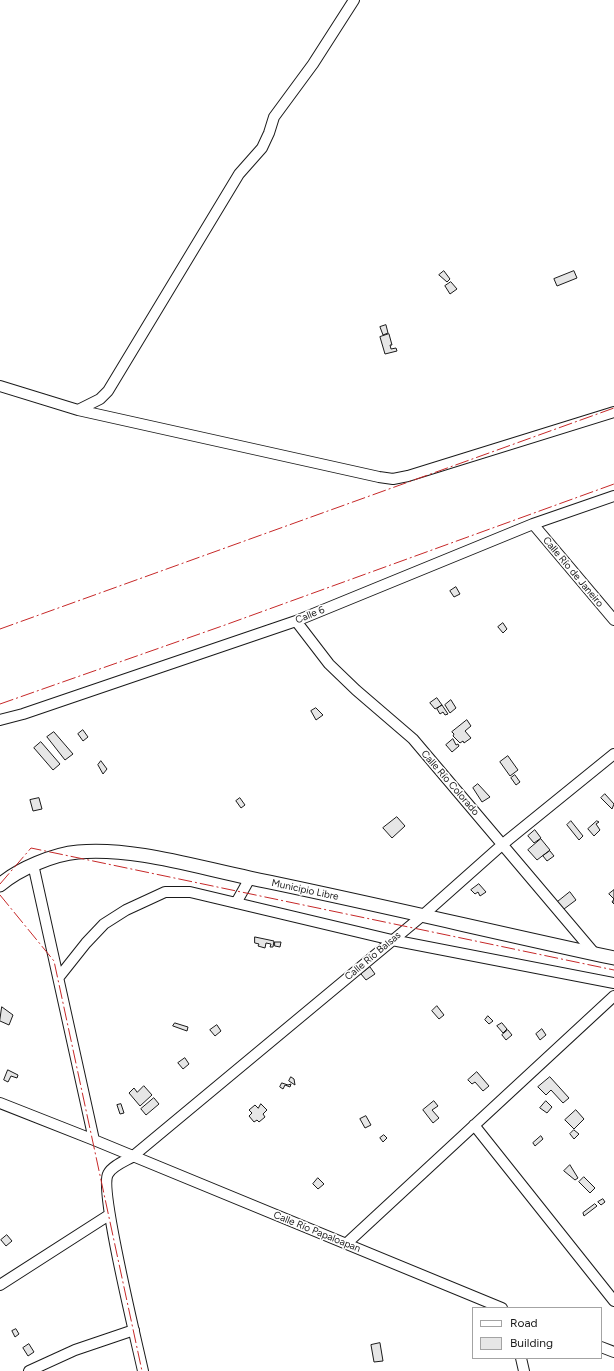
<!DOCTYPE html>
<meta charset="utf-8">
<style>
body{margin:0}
#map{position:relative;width:614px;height:1371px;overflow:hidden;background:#fff;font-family:Figtree,sans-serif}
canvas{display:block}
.legend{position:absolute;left:472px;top:1307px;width:130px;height:52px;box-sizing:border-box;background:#fff;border:1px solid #a3a3a3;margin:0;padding:5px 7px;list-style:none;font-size:12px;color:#1a1a1a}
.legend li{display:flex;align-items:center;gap:8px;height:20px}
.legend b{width:20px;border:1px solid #a3a3a3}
</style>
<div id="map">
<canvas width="614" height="1371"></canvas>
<ul class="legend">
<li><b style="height:5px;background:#fff"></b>Road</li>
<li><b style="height:11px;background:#e6e6e6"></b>Building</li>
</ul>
</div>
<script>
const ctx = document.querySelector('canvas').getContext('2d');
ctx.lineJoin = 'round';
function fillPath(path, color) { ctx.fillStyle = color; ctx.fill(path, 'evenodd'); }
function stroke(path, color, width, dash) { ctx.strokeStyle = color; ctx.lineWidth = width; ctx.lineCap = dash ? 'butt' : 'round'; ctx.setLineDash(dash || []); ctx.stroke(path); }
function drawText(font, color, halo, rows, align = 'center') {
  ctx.font = font + ' Figtree,sans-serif'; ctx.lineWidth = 3; ctx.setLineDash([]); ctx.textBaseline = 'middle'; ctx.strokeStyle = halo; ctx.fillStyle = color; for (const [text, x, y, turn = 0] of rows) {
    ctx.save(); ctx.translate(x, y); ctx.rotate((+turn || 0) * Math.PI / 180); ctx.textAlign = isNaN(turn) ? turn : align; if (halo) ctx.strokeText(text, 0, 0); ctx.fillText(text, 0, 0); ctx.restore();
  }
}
const building = new Path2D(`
 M444 271 450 279 447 282 439 275Z
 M574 271 577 278 557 286 554 279Z
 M451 282 457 289 450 294 445 286Z
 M386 325 388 333 383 335 380 327Z
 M389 334 392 345H390L391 349 396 348 397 351 385 354 380 337Z
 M456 587 460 594 454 597 450 591Z
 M503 623 507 629 503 633 498 627Z
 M437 698 442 705 435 709 430 703Z
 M451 700 456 708 450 713 445 705Z
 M442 705 448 714 445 715 443 712 440 714 437 709Z
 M316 708 323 715 316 720 311 711Z
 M467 720 471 726 465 731 471 738 464 743 463 741 460 743 453 736 454 734 452 732Z
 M83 730 88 737 83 741 78 734Z
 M54 732 73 754 65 760 47 737Z
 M453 739 456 745 458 744 459 746 452 752 446 745Z
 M41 742 60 764 53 770 34 748Z
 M508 756 518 770 510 776 500 762Z
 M101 761 107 769 103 774 98 765Z
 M515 775 520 782 516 785 511 778Z
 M478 784 490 797 482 802 473 788Z
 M605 794 614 804 612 809 601 798Z
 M39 798 42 809 33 811 30 800Z
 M240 798 245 805 241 808 236 801Z
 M397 817 405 826 392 838 383 828Z
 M571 821 583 836 579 840 567 825Z
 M597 821 599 822 596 824 600 830 594 836 588 829Z
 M535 830 541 838 534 843 528 836Z
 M541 839 550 850 537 860 528 850Z
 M550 851 554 856 547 861 543 856Z
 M479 884 486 892 480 896 478 892 475 894 471 890Z
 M614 890V904L612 902 614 899 609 894Z
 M570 892 576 900 560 912 555 904Z
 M255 937 274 941 273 947H270L271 944 266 943 265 948 258 946 259 944 255 943Z
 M275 942H281L280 947 275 946Z
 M370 967 375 974 366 980 361 974Z
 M437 1006 444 1015 439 1019 432 1011Z
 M2 1007 13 1015 9 1025 0 1021Z
 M488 1016 493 1021 489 1024 485 1020Z
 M175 1023 188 1027 187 1031 173 1026Z
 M502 1023 507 1029 503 1033 497 1026Z
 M217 1025 221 1031 215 1036 210 1030Z
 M542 1029 546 1035 540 1040 536 1034Z
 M508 1030 512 1035 506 1040 502 1035Z
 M185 1058 189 1064 183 1069 178 1063Z
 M8 1070 18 1075 17 1078 11 1076 8 1082 4 1080Z
 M477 1072 489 1086 483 1091 475 1082 472 1084 468 1080Z
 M291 1077 294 1079 295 1085 289 1081Z
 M550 1077 569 1098 563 1103 551 1090 546 1095 538 1087Z
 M282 1083 288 1085 291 1084 290 1087 285 1085 283 1089 280 1087Z
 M144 1086 152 1095 140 1106 129 1093 134 1088 137 1092Z
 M154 1098 159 1104 146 1115 141 1109Z
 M434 1101 438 1106 432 1110 439 1118 433 1123 423 1110Z
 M546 1101 552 1107 547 1113 540 1108Z
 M121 1104 124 1113 120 1114 117 1105Z
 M261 1104 267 1110 263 1114 265 1117 259 1122 257 1120 254 1122 249 1116 252 1113 249 1110 255 1105 258 1108Z
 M576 1110 584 1119 574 1129 565 1120Z
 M366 1116 371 1125 365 1128 360 1119Z
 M574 1130 579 1134 574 1139 570 1134Z
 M384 1135 387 1138 383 1142 380 1138Z
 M541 1136 543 1139 535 1146 533 1143Z
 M570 1165 578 1178 575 1180 564 1171Z
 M584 1177 595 1188 590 1193 579 1182Z
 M318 1178 324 1184 318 1189 313 1184Z
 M603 1199 605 1202 601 1205 598 1202Z
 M595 1204 597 1206 584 1216 583 1213Z
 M7 1235 12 1241 6 1246 1 1240Z
 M16 1329 19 1334 15 1337 12 1331Z
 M380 1343 383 1361 374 1362 371 1345Z
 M29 1344 34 1352 28 1356 23 1348Z`);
fillPath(building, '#e6e6e6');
stroke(building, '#1a1a1a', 1);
const minor = new Path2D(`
 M0 386 78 410 379 477 393 479 408 476 614 412
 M78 410 100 399 108 391 239 174 262 148 269 133 274 117 313 64 354 0
 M533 524 614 620
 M296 621 329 664 356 690 413 739 595 954
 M0 720 23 714 296 621 533 524 614 496
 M33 864 94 1140
 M236 903 250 878
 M59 977 86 943 104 924 126 910 165 892H190L392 940 614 983
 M0 1103 94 1140 502 1308
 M474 1125 614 1301
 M346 1244 614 996
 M0 1285 109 1215
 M601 1347 614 1352
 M521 1358 524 1371
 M29 1371 75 1350 134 1330
 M143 1371C137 1343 99 1189 108 1174 112 1166 125 1161 132 1157L422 916 503 844 614 754`);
const tertiary = new Path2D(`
 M0 885C18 869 54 854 78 852 133 847 196 867 250 878 372 903 493 932 614 958`);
stroke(minor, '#1a1a1a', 12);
stroke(tertiary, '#1a1a1a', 15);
stroke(minor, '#fff', 10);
stroke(tertiary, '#fff', 13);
stroke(new Path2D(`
 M0 629 614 408
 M0 704 225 625 614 484
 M0 884 31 848 614 970
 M0 895 54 961 142 1371`), '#c62828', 1, [14, 3, 2, 3]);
drawText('10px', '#1a1a1a', '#fff', [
 ["Calle Río de Janeiro",573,572,50],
 ["Calle 6",310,615,-22],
 ["Calle Río Colorado",450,783,49],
 ["Municipio Libre",305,890,12],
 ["Calle Río Balsas",373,956,-40],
 ["Calle Río Papaloapan",317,1232,22]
]);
</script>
